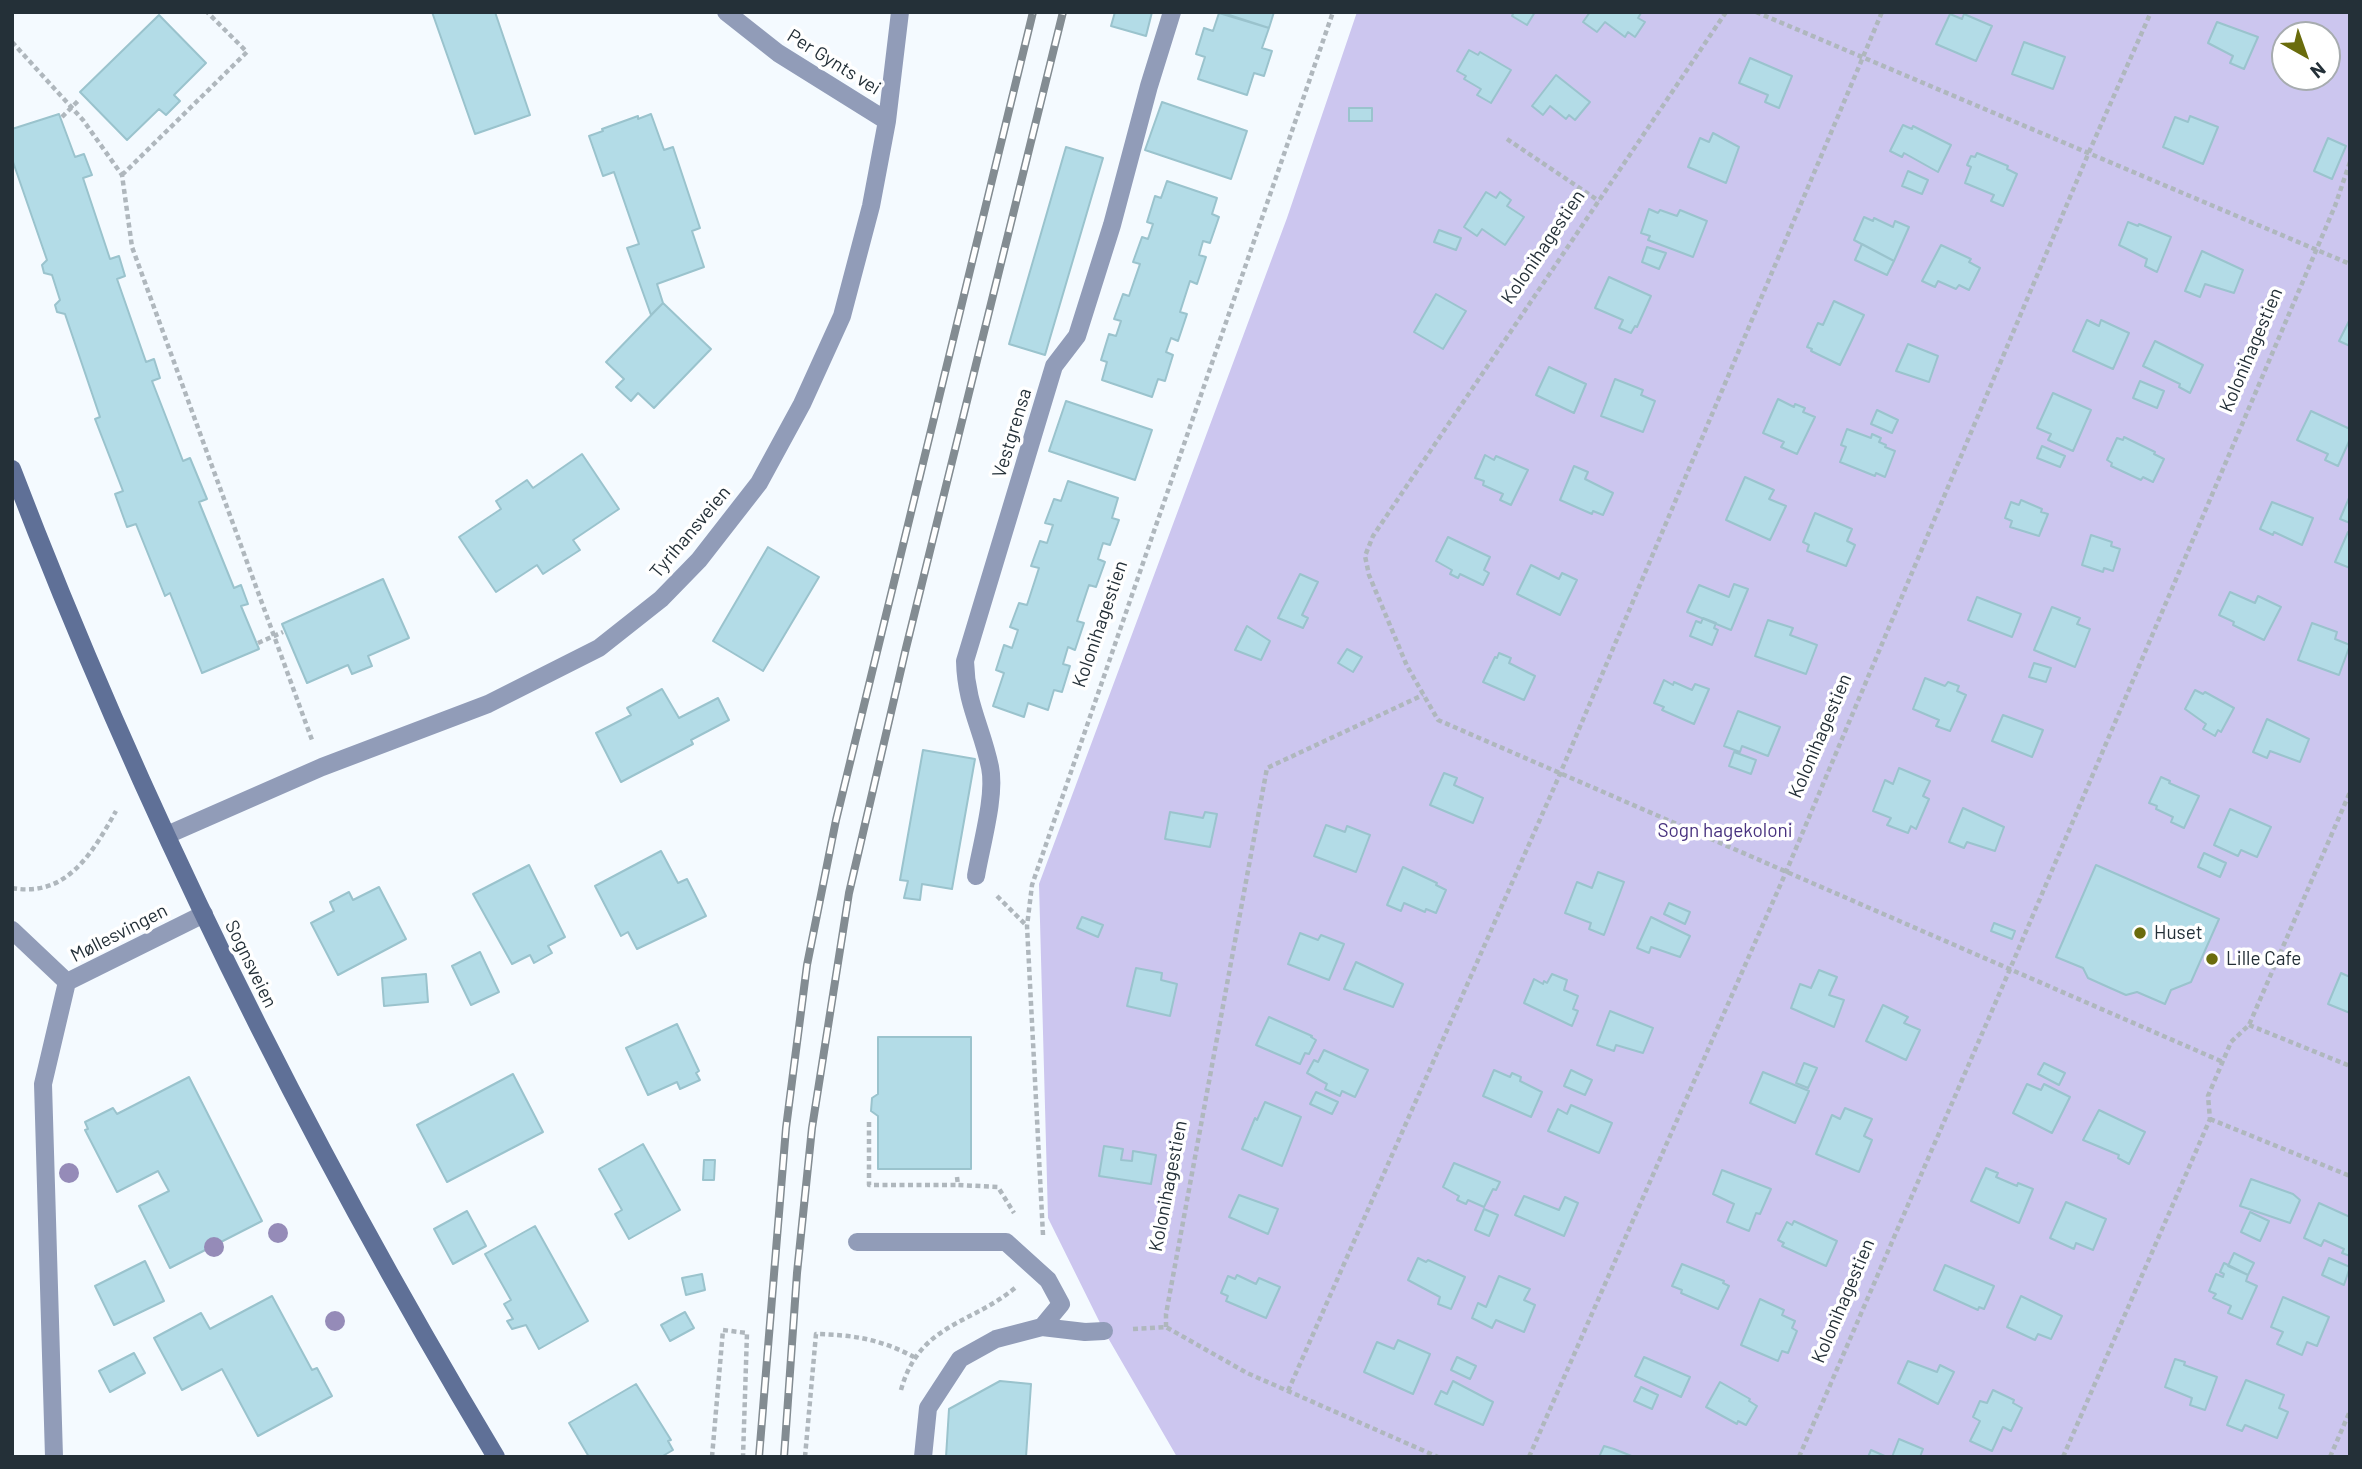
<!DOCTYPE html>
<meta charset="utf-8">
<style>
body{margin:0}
#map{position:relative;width:2362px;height:1469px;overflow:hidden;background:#f4faff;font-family:Barlow,sans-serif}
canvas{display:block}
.frame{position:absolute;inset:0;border:14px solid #243038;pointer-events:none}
.north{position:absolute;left:2271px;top:21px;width:70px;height:70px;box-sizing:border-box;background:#fff;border:2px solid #a7acaf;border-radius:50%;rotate:140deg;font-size:19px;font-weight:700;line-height:28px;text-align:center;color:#243038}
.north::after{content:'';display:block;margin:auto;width:24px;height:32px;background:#6a6c0c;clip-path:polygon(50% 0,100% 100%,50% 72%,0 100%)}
</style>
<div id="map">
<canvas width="2362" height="1469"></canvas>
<div class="frame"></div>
<div class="north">N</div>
</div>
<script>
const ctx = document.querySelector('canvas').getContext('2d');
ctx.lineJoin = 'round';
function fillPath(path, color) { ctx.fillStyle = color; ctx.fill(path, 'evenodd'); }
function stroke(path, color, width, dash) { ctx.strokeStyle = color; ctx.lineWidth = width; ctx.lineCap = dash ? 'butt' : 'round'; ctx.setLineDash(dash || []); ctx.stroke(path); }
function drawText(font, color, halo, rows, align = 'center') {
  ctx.font = font + ' Barlow,sans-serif'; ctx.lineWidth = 7; ctx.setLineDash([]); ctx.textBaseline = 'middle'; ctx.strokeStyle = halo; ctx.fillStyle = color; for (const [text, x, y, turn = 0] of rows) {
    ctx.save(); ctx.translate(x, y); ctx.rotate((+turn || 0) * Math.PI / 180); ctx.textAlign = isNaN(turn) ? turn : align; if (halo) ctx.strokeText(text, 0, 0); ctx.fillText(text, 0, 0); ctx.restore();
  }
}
fillPath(new Path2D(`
 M1357 12H2350V1457H1177L1104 1331 1048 1218 1039 884 1287 218ZM2285 35H2327V77H2285Z`), '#ccc6ef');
const building = new Path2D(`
 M432 12H495L530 115 475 134Z
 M1115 12H1152L1146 36 1111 26Z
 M1220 12H1274L1269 28Z
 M1514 12H1535L1527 25 1512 16Z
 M1590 12H1640L1641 13 1638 18 1645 22 1635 37 1628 32 1625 37 1605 22 1597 32 1583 22Z
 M1219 13 1269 28 1262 48 1272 51 1264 76 1254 73 1247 95 1198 79 1205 57 1196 54 1204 28 1213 31Z
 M1950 14 1962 19 1964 14 1992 26 1976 61 1936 44Z
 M159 15 206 63 174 95 180 101 166 115 159 109 127 140 80 92Z
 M2217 22 2258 37 2244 69 2230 63 2233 56 2208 43Z
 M2024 42 2065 57 2053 89 2012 74Z
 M1469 50 1478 55 1480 52 1511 70 1491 103 1477 95 1481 89 1464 79 1466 76 1457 71Z
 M1750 58 1792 76 1779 108 1765 102 1768 95 1739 83Z
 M1556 75 1590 102 1575 120 1569 115 1566 119 1550 106 1543 115 1532 106Z
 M1162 102 1247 131 1231 179 1145 150Z
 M1349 108H1372V121H1349Z
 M59 114 75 157 84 154 92 175 83 178 110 259 119 256 125 276 117 279 146 362 154 359 160 378 152 381 183 461 190 458 207 499 199 502 234 588 241 585 248 604 241 606 259 649 202 673 170 593 165 596 136 524 127 527 115 494 123 491 95 419 100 417 65 314 57 312 55 305 60 300 52 275 44 273 42 265 47 260 12 159V129Z
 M651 114 664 150 673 147 700 228 692 231 704 267 657 284 663 303 651 315 627 248 639 244 614 172 603 176 589 136 603 131 602 129 638 116V119Z
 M2190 116 2218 127 2203 164 2163 147 2175 117 2188 122Z
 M1903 125 1912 129 1913 126 1951 145 1938 172 1904 153 1902 157 1890 151Z
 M1713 133 1739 147 1726 183 1688 167 1700 138 1709 142Z
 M2328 138 2346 146 2332 179 2314 171Z
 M1066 147 1103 158 1045 355 1009 344Z
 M1977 153 2008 166 2007 169 2017 174 2003 206 1991 201 1994 195 1965 183 1971 167 1967 165 1971 156 1975 157Z
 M1908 171 1928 180 1922 194 1902 186Z
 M1167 181 1217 198 1212 214 1219 217 1210 243 1203 241 1199 255 1206 257 1197 284 1190 281 1180 312 1187 314 1178 341 1171 338 1166 352 1173 355 1165 381 1158 379 1152 397 1102 380 1107 362 1101 360 1109 334 1116 336 1121 321 1114 319 1123 294 1129 296 1140 264 1133 262 1142 237 1148 239 1153 224 1147 222 1155 196 1161 198Z
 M1486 192 1496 198 1500 192 1511 200 1507 206 1524 217 1505 245 1482 229 1477 236 1464 227Z
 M1649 209 1658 213 1660 210 1677 216 1680 210 1707 221 1693 257 1648 240 1650 236 1641 233Z
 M1864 217 1873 221 1874 218 1893 227 1895 221 1909 227 1894 261 1854 240Z
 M2128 222 2138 226 2139 224 2171 237 2157 272 2145 266 2147 259 2119 245Z
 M1439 230 1461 238 1456 250 1434 242Z
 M1862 244 1894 261 1887 275 1855 260Z
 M1941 245 1971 259 1969 262 1980 268 1969 290 1959 285 1956 289 1938 281 1935 287 1922 281Z
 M1647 247 1666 253 1659 269 1642 262Z
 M2202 251 2243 270 2234 293 2205 284 2200 297 2185 291Z
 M1609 277 1651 296 1637 327 1635 326 1631 333 1619 328 1623 320 1595 308Z
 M1436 294 1466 311 1443 349 1414 332Z
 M1834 301 1864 315 1840 365 1811 351 1812 349 1807 347 1818 323 1823 325Z
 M663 303 711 349 654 408 638 393 631 401 616 387 624 379 606 362Z
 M2350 319V346L2339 341Z
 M2087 320 2099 326 2101 320 2129 333 2113 369 2073 351Z
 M2155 341 2203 365 2190 393 2179 387 2180 384 2143 366Z
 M1908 344 1938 356 1929 382 1896 371Z
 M1549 367 1586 384 1574 413 1536 395Z
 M1615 379 1643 390 1641 395 1655 401 1643 432 1601 416Z
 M2140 381 2164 391 2157 408 2133 398Z
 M2053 393 2091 410 2073 451 2048 440 2051 434 2037 428Z
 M1778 399 1794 407 1795 404 1805 408 1803 412 1815 417 1797 454 1781 447 1784 442 1763 433Z
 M1066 401 1152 430 1135 480 1049 451Z
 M1877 410 1898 420 1892 433 1871 424Z
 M2311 411 2350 429V439L2338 466 2325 460 2328 454 2297 440Z
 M1847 429 1871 438 1872 434 1881 438 1879 442 1886 445 1885 447 1895 451 1885 477 1876 473 1875 476 1840 462 1846 447 1841 445Z
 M2124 437 2155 452 2154 454 2164 459 2153 482 2143 477 2141 480 2111 466 2112 463 2107 460 2117 438 2123 440Z
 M2042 446 2065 456 2060 467 2037 458Z
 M582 454 619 509 573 540 580 550 543 574 537 565 496 592 459 537 501 509 496 501 527 480 533 488Z
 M1485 455 1494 460 1496 456 1528 470 1511 505 1500 500 1503 494 1483 485 1484 481 1475 478Z
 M1574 466 1588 472 1585 479 1613 493 1603 515 1593 511 1592 514 1560 500Z
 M1745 477 1774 490 1769 499 1786 506 1770 540 1726 520Z
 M1068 481 1118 498 1112 518 1119 520 1110 545 1103 543 1098 559 1105 562 1096 587 1089 585 1077 621 1084 623 1075 650 1068 647 1063 664 1070 666 1062 692 1054 690 1048 710 1028 703 1024 717 993 706 1004 673 996 670 1004 645 1012 648 1018 630 1010 627 1019 603 1027 605 1039 568 1031 566 1040 541 1047 543 1053 525 1045 523 1054 499 1061 501Z
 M2349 498H2350V523L2340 519Z
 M2021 500 2042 509 2041 512 2048 514 2039 536 2010 527 2012 521 2005 518 2011 502 2019 505Z
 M2272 502 2313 518 2302 545 2274 532 2273 535 2260 529Z
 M1815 513 1852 529 1847 541 1855 545 1846 566 1807 551 1809 545 1803 542Z
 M2348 532 2350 533V568L2335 562Z
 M2091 535 2112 542 2111 546 2120 549 2113 571 2104 568 2103 572 2082 565Z
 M1448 537 1490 557 1484 570 1489 573 1483 585 1460 574 1458 578 1450 574 1452 570 1436 561Z
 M768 547 819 577 763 671 713 641Z
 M1531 565 1559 579 1562 573 1577 580 1560 615 1517 594Z
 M1300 574 1318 582 1302 615 1308 618 1303 628 1278 618Z
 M383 579 409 638 368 656 372 666 352 674 348 665 307 683 282 624Z
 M1734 584 1748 589 1731 630 1687 612 1699 585 1729 597Z
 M2230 592 2255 603 2258 596 2281 607 2264 640 2233 625 2234 622 2219 615Z
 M1977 597 2021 614 2012 637 1968 620Z
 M2052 607 2080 618 2077 624 2090 629 2075 667 2034 650Z
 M1703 618 1716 623 1714 628 1718 630 1712 645 1690 636 1696 621 1701 623Z
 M1768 620 1793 628 1790 635 1817 645 1806 674 1755 656Z
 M2312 623 2337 632 2335 639 2350 645 2339 675 2298 660Z
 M1247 626 1270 641 1261 660 1235 650Z
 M1347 649 1362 657 1353 672 1338 663Z
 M1499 653 1511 658 1509 663 1535 676 1524 700 1483 682 1495 657 1497 658Z
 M2034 663 2051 668 2046 682 2029 677Z
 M1925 678 1945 686 1948 682 1959 686 1957 691 1966 695 1950 731 1936 726 1939 720 1913 709Z
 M1664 680 1673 685 1674 682 1692 690 1695 684 1709 689 1694 724 1662 710 1664 707 1654 703Z
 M662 689 679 718 718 698 729 720 691 740 693 744 621 782 596 733 631 715 627 708Z
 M2195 690 2203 694 2205 692 2234 708 2221 732 2218 730 2215 736 2203 729 2206 724 2185 709Z
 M1738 711 1780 727 1768 756 1742 746 1740 752 1724 746Z
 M2003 715 2043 730 2032 757 1992 741Z
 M2267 719 2309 739 2300 762 2270 751 2267 758 2253 752Z
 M923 750 975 759 952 889 922 884 920 900 904 898 908 881 900 880Z
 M1734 752 1756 760 1751 774 1729 766Z
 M1899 768 1930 781 1923 796 1929 799 1916 829 1911 826 1908 833 1887 825 1891 818 1873 811 1885 780 1893 784Z
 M1444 773 1457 778 1454 785 1483 798 1473 823 1430 805Z
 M2161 777 2170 781 2169 783 2199 796 2184 828 2171 822 2173 817 2156 809 2157 806 2149 803Z
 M1963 808 2004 827 1995 851 1967 842 1964 848 1949 842Z
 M2230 809 2271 827 2257 857 2241 850 2238 856 2214 845Z
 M1170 812 1203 818 1205 812 1217 814 1210 847 1165 839Z
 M1326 825 1345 832 1347 826 1370 835 1356 872 1314 856Z
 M661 851 678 883 687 879 706 916 637 949 628 932 621 936 595 886Z
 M2204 853 2226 863 2220 877 2198 867Z
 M529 865 565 937 548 946 552 953 534 963 530 955 512 964 473 894Z
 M2096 865 2219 919 2191 982 2171 990 2165 1004 2137 992 2126 995 2108 987 2088 978 2083 968 2056 957Z
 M1403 867 1437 883 1436 885 1446 890 1436 913 1426 909 1425 912 1404 903 1401 911 1387 905Z
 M1598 872 1624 882 1604 935 1589 929 1591 923 1565 913 1577 882 1592 888Z
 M379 887 406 939 338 975 311 923 334 911 330 902 349 892 353 900Z
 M1669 903 1690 912 1685 924 1664 914Z
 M1082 917 1103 925 1098 937 1077 928Z
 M1651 917 1690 936 1680 957 1651 947 1649 953 1637 948Z
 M1994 923 2015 931 2012 939 1991 931Z
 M1300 933 1318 940 1321 935 1344 944 1329 980 1288 964Z
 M480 952 499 992 471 1005 452 966Z
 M1356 962 1403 984 1393 1007 1344 989Z
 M1136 968 1162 973 1161 980 1177 984 1170 1016 1127 1006Z
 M1819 970 1837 977 1829 995 1844 1000 1834 1027 1791 1008 1800 984 1811 988Z
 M2341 973 2350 977V1013L2328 1004Z
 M426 974 428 1002 384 1006 382 978Z
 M1552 974 1567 980 1564 990 1578 996 1573 1009 1578 1011 1572 1026 1524 1003 1534 979 1543 984 1544 981 1547 983Z
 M1883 1005 1908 1017 1904 1023 1920 1030 1906 1060 1866 1041Z
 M1610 1011 1653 1028 1643 1053 1616 1045 1614 1051 1597 1045Z
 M1269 1017 1312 1036 1311 1037 1316 1040 1309 1054 1305 1053 1300 1064 1256 1045Z
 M677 1024 699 1071 696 1073 700 1080 680 1089 677 1082 648 1095 626 1048Z
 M878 1037H971V1169H878V1116L871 1111 872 1098 878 1094Z
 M1324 1050 1368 1070 1355 1097 1342 1091 1340 1096 1325 1089 1327 1084 1307 1073 1314 1060 1318 1062Z
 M1804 1063 1817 1068 1808 1088 1796 1083Z
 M2044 1063 2065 1073 2059 1085 2038 1074Z
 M1494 1070 1510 1077 1512 1073 1521 1077 1520 1081 1542 1092 1531 1117 1483 1096Z
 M1571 1070 1592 1080 1585 1095 1564 1086Z
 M1763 1072 1809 1091 1795 1123 1750 1103Z
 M513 1074 543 1132 447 1182 417 1125Z
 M189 1077 262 1221 170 1268 139 1206 169 1191 158 1171 117 1192 85 1130 88 1129 85 1122 113 1108 117 1114Z
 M2027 1084 2041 1090 2044 1084 2070 1097 2052 1133 2013 1113Z
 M1316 1092 1338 1102 1332 1114 1310 1104Z
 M1265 1102 1301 1117 1282 1166 1242 1149 1255 1118 1257 1120Z
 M1571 1105 1612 1123 1599 1153 1548 1131 1558 1109 1567 1114Z
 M1845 1108 1872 1119 1864 1136 1872 1140 1859 1172 1816 1154 1832 1115 1840 1119Z
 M2099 1110 2145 1132 2129 1164 2118 1158 2119 1155 2083 1140Z
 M643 1144 680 1210 629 1239 615 1214 622 1210 599 1169Z
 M1104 1146 1123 1149 1121 1160 1132 1161 1133 1151 1156 1155 1151 1184 1099 1176Z
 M704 1160H715L714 1180H703Z
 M1454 1163 1500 1182 1496 1190 1493 1189 1484 1207 1468 1200 1466 1204 1457 1200 1459 1196 1443 1187Z
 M1986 1168 1998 1173 1996 1177 2017 1186 2018 1183 2033 1189 2019 1223 1971 1201Z
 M1722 1170 1771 1189 1760 1214 1756 1213 1749 1231 1727 1222 1734 1204 1713 1194Z
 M2251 1179 2293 1194 2300 1200 2290 1223 2240 1206Z
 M1239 1195 1278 1209 1268 1234 1229 1217Z
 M1524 1196 1559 1210 1565 1197 1578 1203 1564 1236 1515 1215Z
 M2066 1202 2106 1219 2093 1250 2076 1243 2074 1249 2050 1238Z
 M2319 1203 2350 1217V1256L2342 1253 2344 1249 2324 1240 2321 1246 2304 1238Z
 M1484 1209 1498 1215 1489 1236 1475 1230Z
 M467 1211 486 1246 453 1264 434 1229Z
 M2250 1212 2269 1221 2260 1241 2241 1232Z
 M1794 1221 1837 1241 1826 1266 1782 1246 1784 1243 1778 1240 1787 1222 1792 1225Z
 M535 1226 588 1321 539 1349 526 1325 512 1329 507 1321 513 1319 504 1304 511 1300 485 1254Z
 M2234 1253 2254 1263 2248 1275 2228 1266Z
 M1418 1258 1426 1262 1428 1260 1465 1277 1451 1309 1438 1304 1440 1297 1408 1280Z
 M2329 1258 2350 1267 2344 1285 2322 1275Z
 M145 1261 164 1301 114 1325 95 1286Z
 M2224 1263 2248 1275 2246 1281 2257 1286 2242 1319 2228 1313 2231 1306 2213 1298 2216 1294 2209 1291 2216 1274 2223 1277 2224 1274 2220 1272Z
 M1682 1264 1724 1281 1723 1283 1729 1286 1718 1309 1681 1293 1682 1290 1672 1286Z
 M1945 1265 1994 1286 1984 1309 1979 1307 1978 1310 1934 1290Z
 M702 1274 705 1290 686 1295 682 1278Z
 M1237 1275 1256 1284 1259 1278 1280 1287 1266 1318 1226 1301 1228 1296 1221 1293 1228 1276 1235 1279Z
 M1499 1276 1530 1289 1524 1300 1535 1305 1524 1332 1496 1320 1492 1328 1472 1318 1478 1303 1486 1307Z
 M272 1296 312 1370 317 1368 332 1396 258 1436 222 1369 182 1390 154 1338 201 1313 210 1329Z
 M2021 1296 2062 1316 2051 1339 2038 1334 2035 1340 2007 1327Z
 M2283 1297 2329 1317 2317 1346 2307 1342 2302 1355 2277 1344 2283 1332 2271 1327Z
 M1760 1299 1784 1310 1782 1315 1795 1321 1792 1328 1797 1331 1788 1353 1782 1351 1778 1361 1741 1345Z
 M685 1312 694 1328 670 1341 661 1325Z
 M1398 1340 1430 1354 1413 1394 1364 1372 1377 1342 1394 1349Z
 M134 1353 145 1373 110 1392 99 1371Z
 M1457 1357 1476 1366 1470 1379 1451 1370Z
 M1644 1357 1690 1377 1681 1397 1635 1376Z
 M2175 1359 2185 1362 2184 1365 2217 1377 2205 1410 2190 1405 2192 1398 2165 1387Z
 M1908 1361 1937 1372 1940 1365 1954 1372 1938 1404 1898 1383Z
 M2246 1380 2284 1395 2279 1408 2288 1412 2277 1438 2245 1425 2242 1431 2227 1425Z
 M1000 1381 1031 1384 1026 1457H946L949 1409Z
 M1453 1381 1493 1402 1483 1425 1435 1404 1441 1391 1447 1394Z
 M1720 1382 1750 1399 1749 1401 1757 1406 1746 1425 1738 1421 1737 1424 1706 1407Z
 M636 1384 671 1440 668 1441 673 1450 661 1457H589L569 1423Z
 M1641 1387 1658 1395 1652 1409 1634 1401Z
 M1993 1390 2014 1400 2013 1403 2022 1408 2011 1431 2003 1427 1992 1451 1970 1441 1980 1421 1973 1417 1980 1401 1987 1403Z
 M1899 1439 1923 1449 1920 1457H1892Z
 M1604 1446 1614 1449 1634 1457H1599Z
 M1871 1450 1887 1457H1868Z`);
fillPath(building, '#b3dce7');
stroke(building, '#9ac3cd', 2);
stroke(new Path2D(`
 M1726 12 1373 536 1365 556 1369 575 1407 666 1438 720 2223 1062
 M1756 12 2350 264
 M12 42 83 120 122 175 132 247 312 740
 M1507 139 1599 201
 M122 175 247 52 207 12
 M12 888C67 898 93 852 116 811
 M997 896 1027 926
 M2249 1025 2350 1066
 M2210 1119 2350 1176
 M869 1122V1185H958
 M957 1177 958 1185 998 1187 1014 1213
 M1043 1235 1027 926 1032 885 1333 12
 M1166 1327V1314L1267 768 1423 695
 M1133 1329 1166 1327 1247 1373 1438 1457
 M901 1390C919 1324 970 1325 1015 1288
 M1288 1391 1560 774 1882 12
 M712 1457 723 1330 747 1333 743 1457
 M805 1457 816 1334C854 1335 880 1339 914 1357
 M1529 1457 1786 872 2089 152 2151 12
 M1799 1457 2010 969 2335 206 2350 162
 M2063 1457 2210 1119 2208 1096 2231 1042 2249 1025 2350 792
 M2330 1457 2350 1411`), '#afb7bd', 4.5, [5, 3.5]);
stroke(new Path2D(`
 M976 876C981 846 996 795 990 767 982 728 966 704 965 661L1054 366 1077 336 1112 225 1149 86 1172 12
 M857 1242H1006L1048 1280 1061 1304 1042 1327
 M923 1457 928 1408 960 1359 996 1339 1042 1327 1085 1332 1104 1331`), '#919cb8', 18);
stroke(new Path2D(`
 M726 12 778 53 887 121
 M167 835 322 767 488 704 599 648 661 599 699 560 759 483 802 404 842 316 871 206 887 121 900 12
 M12 930 67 982
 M54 1457 43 1084 67 982 204 914`), '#919cb8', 18);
stroke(new Path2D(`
 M12 469C143 812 307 1142 496 1457`), '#5f7097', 18);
const rail = new Path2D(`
 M759 1457 786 1128 807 965 836 820 1033 12
 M784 1457 797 1273 812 1128 849 893 906 648 1063 12`);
stroke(rail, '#838c92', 8);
stroke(rail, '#fff', 5, [16]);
stroke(new Path2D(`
 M62 117 80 99
 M258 643 283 632`), '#afb7bd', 4.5, [5, 3.5]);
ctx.fillStyle = '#958bb8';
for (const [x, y] of [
 [69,1173],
 [278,1233],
 [214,1247],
 [335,1321]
]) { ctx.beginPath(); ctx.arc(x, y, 10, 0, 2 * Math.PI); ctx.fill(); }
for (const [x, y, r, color] of [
 [2140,933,7,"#6a6c0c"],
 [2212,959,7,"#6a6c0c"]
]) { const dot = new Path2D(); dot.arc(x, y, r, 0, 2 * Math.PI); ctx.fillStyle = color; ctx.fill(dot); stroke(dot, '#fff', 2.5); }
drawText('19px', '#243038', '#fff', [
 ["Per Gynts vei",834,62,32],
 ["Kolonihagestien",1543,247,-56],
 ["Kolonihagestien",2251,350,-67],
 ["Vestgrensa",1012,433,-73],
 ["Tyrihansveien",690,532,-50],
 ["Kolonihagestien",1100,624,-71],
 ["Kolonihagestien",1820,736,-67],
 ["Møllesvingen",119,933,-27],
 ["Sognsveien",251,964,64],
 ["Kolonihagestien",1168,1186,-79],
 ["Kolonihagestien",1843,1301,-67]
]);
drawText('19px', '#47317e', '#fff', [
 ["Sogn hagekoloni",1725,831]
]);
drawText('19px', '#243038', '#fff', [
 ["Huset",2154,933],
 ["Lille Cafe",2226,959]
], 'left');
</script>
